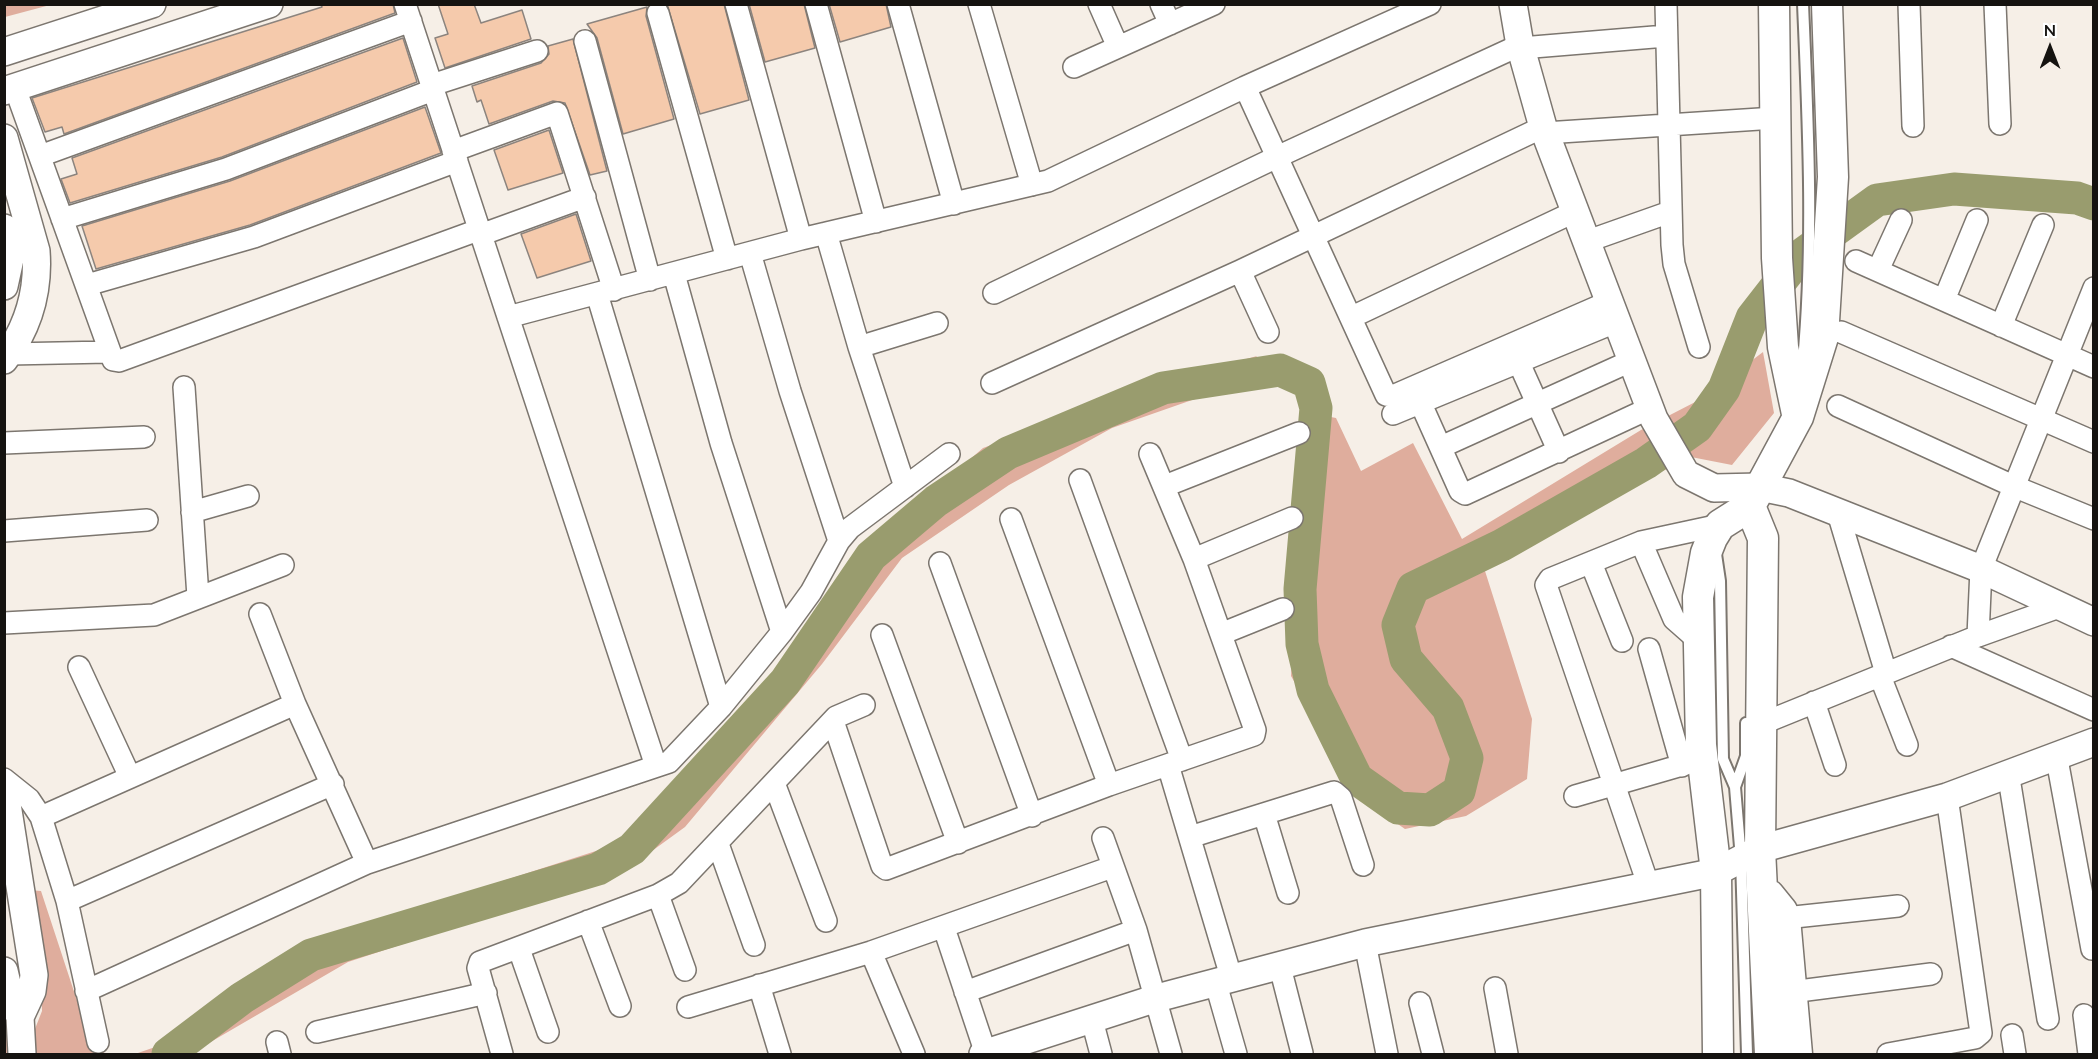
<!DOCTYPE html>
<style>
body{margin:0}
#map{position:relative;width:2098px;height:1059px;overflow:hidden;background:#f6efe7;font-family:Lato,sans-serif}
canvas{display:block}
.frame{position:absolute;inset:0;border:6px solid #151310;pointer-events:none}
.north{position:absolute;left:2020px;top:18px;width:60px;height:60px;-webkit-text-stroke:4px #fff;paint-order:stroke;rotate:0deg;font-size:16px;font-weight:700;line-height:24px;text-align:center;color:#151310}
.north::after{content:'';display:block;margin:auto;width:21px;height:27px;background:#151310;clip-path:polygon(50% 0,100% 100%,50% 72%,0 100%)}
</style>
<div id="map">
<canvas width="2098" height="1059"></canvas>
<div class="frame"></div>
<div class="north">N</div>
</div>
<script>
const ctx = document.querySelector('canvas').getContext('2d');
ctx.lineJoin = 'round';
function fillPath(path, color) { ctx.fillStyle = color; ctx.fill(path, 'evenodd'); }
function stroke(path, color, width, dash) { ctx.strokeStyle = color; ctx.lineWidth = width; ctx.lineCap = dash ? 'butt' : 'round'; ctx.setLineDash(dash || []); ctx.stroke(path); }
fillPath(new Path2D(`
 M5 4H50V5L5 17Z
 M1763 352 1774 413 1732 465 1691 457 1622 491 1485 571 1532 719 1527 779 1466 816 1405 829 1363 800 1291 676 1300 462 1305 412 1336 418 1361 471 1413 443 1462 539 1641 430 1701 399Z
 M1257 356 1235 385 1112 428 1009 485 902 558 822 664 685 827 623 872 348 962 190 1054H135L161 1045 309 951 372 923 627 841 738 717 877 540 983 448 1178 378Z
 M29 890 41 891 84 1022 105 1054H5L4 1032 33 1034 42 1011 41 966Z`), '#dfad9d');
stroke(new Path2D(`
 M168 1054 242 998 311 955 598 869 632 849 785 682 871 556 936 501 1008 453 1163 388 1280 370 1309 383 1316 408 1300 589 1302 644 1313 690 1357 779 1398 808 1430 810 1459 791 1467 758 1448 708 1406 659 1398 625 1413 588 1502 545 1646 463 1697 427 1724 389 1752 318 1801 255 1877 200 1954 189 2077 198 2094 204`), '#999c6e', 33);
const building = new Path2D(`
 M321 4H393L395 13 64 134 62 127 45 132 32 98 322 7Z
 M438 4H474L481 23 522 10 531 39 445 68 435 38 448 34Z
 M667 4H724L749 100 700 114Z
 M749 4H804L815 48 765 62Z
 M829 4H886L891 27 840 42Z
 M647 7 646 16 674 119 623 134 597 38 587 24Z
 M403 38 417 82 222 157 70 203 61 179 77 174 72 158Z
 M573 39 607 171 590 175 565 103 553 101 489 124 481 100 477 102 472 86 541 63 549 54 548 46Z
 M425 107 441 153 250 225 96 269 82 226 230 181Z
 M549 130 563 173 508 190 494 150Z
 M576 214 591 261 537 278 521 234Z`);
fillPath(building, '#f5caac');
stroke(building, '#8c847e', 1.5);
const service = new Path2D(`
 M1803 361C1814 242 1808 123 1803 4
 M1716 554 1720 581 1723 759 1735 787 1741 859 1747 1054
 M1735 787 1746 756V723`);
const minor = new Path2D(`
 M405 4 656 766
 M736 4 801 239
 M816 4 876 222
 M898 4 954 204
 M979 4 1032 185
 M1099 4 1118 47
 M1161 4 1170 24
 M1666 4 1672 245 1674 264 1699 347
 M1909 4 1913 126
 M1995 4 2000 124
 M658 13 727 259
 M585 41 650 280
 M1521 48 1666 36
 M1074 67 1214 4
 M432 85 537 51
 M1245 87 1386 395 1393 396 1611 301
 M15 88 113 360 119 361 481 229
 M1545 133 1775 118
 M453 151 557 113 614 290
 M40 156 411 21
 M62 219 226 169 433 90
 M826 233 859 347 905 487
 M483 234 585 197
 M1588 241 1670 212
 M750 253 790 391 839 541
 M1856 261 2094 367
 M1878 270 1901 220
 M1240 271 1268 332
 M674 274 721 443 782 632
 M87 285 254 237 457 161
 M994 293 1277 157 1520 45
 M597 294 721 707
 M1944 300 1977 220
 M508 317 801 239 1048 181 1245 87 1430 4
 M1352 317 1576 211
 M2001 326 2043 225
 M1841 332 2094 442
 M859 347 937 323
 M9 354 108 352
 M1519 363 1559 452
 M992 383 1240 271 1543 127
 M184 387 198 597
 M1421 404 1460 491 1465 494 1650 408
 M1838 406 2013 486 2094 519
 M1393 414 1618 321
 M4 443 144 437
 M1441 447 1633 360
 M1080 480 1182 760
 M1165 486 1299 433
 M192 512 248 496
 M1838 513 1886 673
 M1011 519 1109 785
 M4 531 147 520
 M1641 542 1674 619 1699 641
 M1194 559 1292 518
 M940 563 1032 816
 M1591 563 1622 641
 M260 614 295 704 367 863
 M4 623 154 615 283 565
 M1221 634 1283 609
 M882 635 958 843
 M1978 636 1981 569 2094 288
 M1951 646 2094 710
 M1649 649 1682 766
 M79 667 130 777
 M1880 676 1907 745
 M1814 702 1835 765
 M833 721 882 866 886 869 1109 785 1254 735 1255 730 1194 559 1150 454
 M1761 724 1978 636 2059 607
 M2056 754 2092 949
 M1168 765 1232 980
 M2008 772 2048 1019
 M4 779 29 799 41 817 67 901 98 1042
 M774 783 826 921
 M1575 796 1703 759
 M1264 814 1288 893
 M41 817 295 704
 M1190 837 1334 792 1341 798 1363 865
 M1103 838 1136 930 1171 1054
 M718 844 754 945
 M1649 887 1546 585 1550 579 1641 542 1720 525
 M658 895 685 970
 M67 901 333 784
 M1785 918 1898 906
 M588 921 620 1006
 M944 928 986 1054
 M1365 943 1387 1054
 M519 949 548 1032
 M871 952 914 1054
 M1280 967 1302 1053
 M1216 984 1236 1054
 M759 985 780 1054
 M1495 988 1507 1054
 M86 991 367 863 669 762 721 707 782 632 811 592 839 541 850 528 949 454
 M965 992 1136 930
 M1791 992 1931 974
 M1420 1003 1433 1054
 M688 1007 871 952 1112 867
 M2084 1015 2089 1054
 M1092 1020 1101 1054
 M317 1032 486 993
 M2012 1035 2015 1054
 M277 1042 280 1054
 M502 1054 478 968 480 962 658 895 679 883 836 717 864 705
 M1888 1054 1975 1038 1981 1033 1947 797`);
const tertiary = new Path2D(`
 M1513 4 1520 45 1543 127 1654 419 1686 474 1714 488 1760 487 1789 493 1981 569 2094 622
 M4 52 152 4
 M4 91 269 4
 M4 138 36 251C39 291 28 328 4 360
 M4 228 11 254 4 286
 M4 785 34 975 32 991 20 1017
 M4 971 9 992 20 1017 22 1054
 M983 1054 1157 998 1365 943 1716 872 1760 849 1947 797 2094 742`);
const secondary = new Path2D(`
 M1774 4 1777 258 1783 347 1797 414
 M1750 506 1763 538 1760 849 1770 1054
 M1769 895 1782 911 1785 918 1797 1054
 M1718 1054 1716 872 1701 745 1698 597 1706 553 1712 538 1720 525 1750 506 1798 417 1823 337 1833 177 1827 4`);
stroke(service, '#7c766f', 14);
stroke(minor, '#7c766f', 24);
stroke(tertiary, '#7c766f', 30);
stroke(secondary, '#7c766f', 33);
stroke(service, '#fff', 10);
stroke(minor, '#fff', 21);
stroke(tertiary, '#fff', 27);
stroke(secondary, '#fff', 30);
</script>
